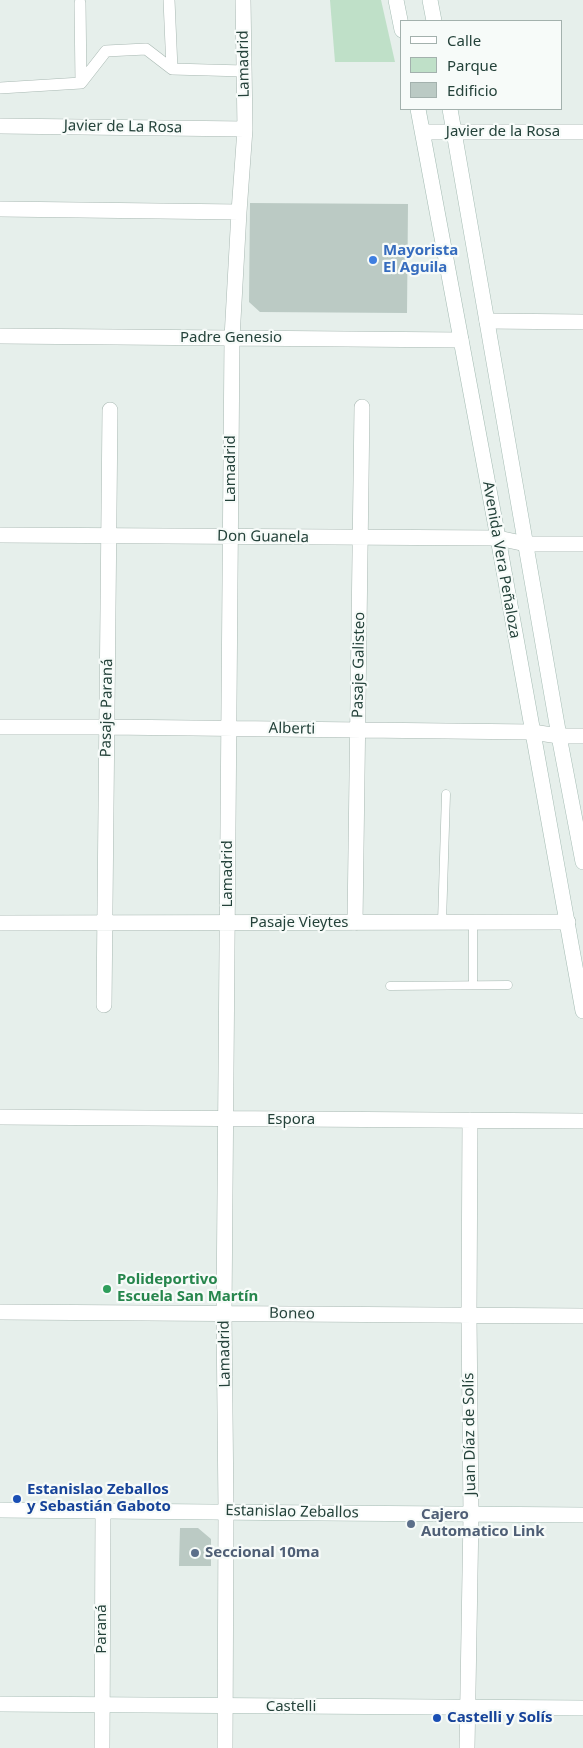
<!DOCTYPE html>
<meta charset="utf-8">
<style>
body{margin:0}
#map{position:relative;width:583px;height:1748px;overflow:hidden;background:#e6efeb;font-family:"Noto Sans",sans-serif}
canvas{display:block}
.legend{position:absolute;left:400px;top:20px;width:162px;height:90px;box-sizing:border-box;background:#f7fbf9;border:1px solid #a3b1ad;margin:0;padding:6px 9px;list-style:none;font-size:15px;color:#24423a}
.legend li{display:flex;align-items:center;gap:10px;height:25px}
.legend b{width:25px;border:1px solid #a3b1ad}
</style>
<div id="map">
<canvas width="583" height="1748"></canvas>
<ul class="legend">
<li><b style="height:6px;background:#fff"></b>Calle</li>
<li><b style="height:14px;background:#bfe0c8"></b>Parque</li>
<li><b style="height:14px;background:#bbcac4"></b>Edificio</li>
</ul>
</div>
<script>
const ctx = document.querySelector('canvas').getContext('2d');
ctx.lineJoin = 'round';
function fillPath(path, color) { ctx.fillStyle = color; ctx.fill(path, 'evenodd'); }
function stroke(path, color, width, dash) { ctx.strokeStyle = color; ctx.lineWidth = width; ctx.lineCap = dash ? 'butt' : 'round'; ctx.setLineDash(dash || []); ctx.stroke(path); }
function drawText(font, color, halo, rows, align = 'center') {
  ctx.font = font + ' "Noto Sans",sans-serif'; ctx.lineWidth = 4.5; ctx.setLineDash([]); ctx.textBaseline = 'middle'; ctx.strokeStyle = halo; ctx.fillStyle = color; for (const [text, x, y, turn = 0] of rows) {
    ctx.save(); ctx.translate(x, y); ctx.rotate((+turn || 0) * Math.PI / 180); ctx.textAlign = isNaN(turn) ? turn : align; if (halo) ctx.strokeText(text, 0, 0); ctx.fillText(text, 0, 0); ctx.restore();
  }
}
fillPath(new Path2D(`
 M330 0H381L395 62H335Z`), '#bfe0c8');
fillPath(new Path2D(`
 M250 203 408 204 407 313 260 312 249 302Z
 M180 1528H198L211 1539V1566H179Z`), '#bbcac4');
const service = new Path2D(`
 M442 922 446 794
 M473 923V985
 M390 986 508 985`);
const pedestrian = new Path2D(`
 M169 0 172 69
 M80 3 81 83
 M0 88 81 83 106 51 146 49 172 69 244 71`);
const minor = new Path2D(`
 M0 126 245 129
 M423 132H583
 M0 209 239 212
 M487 321 583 322
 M0 336 461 340
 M0 535 498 538 526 544H583
 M0 727H107L532 732 559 736H583
 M0 923 568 922
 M355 923 362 407
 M104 1005 110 410
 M0 1117 583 1121
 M0 1312 583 1316
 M102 1748 103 1511
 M225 1748 226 1511 224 1313 232 338 239 212 245 129 243 0
 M467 1748 471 1515 469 1316 470 1120`);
const secondary = new Path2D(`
 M396 0 402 30
 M430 0 434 21
 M418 109 498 538 583 1011
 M450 109 559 736 583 862
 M0 1510C194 1511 389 1515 583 1515
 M0 1704 583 1708`);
stroke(service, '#a8b8b2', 9);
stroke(pedestrian, '#a8b8b2', 12);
stroke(minor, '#a8b8b2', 16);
stroke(secondary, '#a4bbb3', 16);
stroke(service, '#fff', 8);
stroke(pedestrian, '#fff', 11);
stroke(minor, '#fff', 15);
stroke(secondary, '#fff', 15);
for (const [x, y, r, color] of [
 [373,260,5,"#3f7fe0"],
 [107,1289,5,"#2e9e5b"],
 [17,1499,5,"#1a4fb4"],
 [411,1524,5,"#5c6f8a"],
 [195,1553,5,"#5c6f8a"],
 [437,1718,5,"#1a4fb4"]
]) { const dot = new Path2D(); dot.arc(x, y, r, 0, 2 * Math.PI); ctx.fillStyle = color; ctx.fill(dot); stroke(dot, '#f7fbf9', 2); }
drawText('15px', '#24423a', '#f7fbf9', [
 ["Lamadrid",244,64,-91],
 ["Javier de La Rosa",123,127,1],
 ["Javier de la Rosa",503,132],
 ["Padre Genesio",231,338],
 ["Lamadrid",231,469,-90],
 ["Don Guanela",263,537,1],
 ["Avenida Vera Peñaloza",501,560,80],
 ["Pasaje Galisteo",359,665,-89],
 ["Pasaje Paraná",107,708,-89],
 ["Alberti",292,729,1],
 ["Lamadrid",228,874,-90],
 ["Pasaje Vieytes",299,923],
 ["Espora",291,1120],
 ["Boneo",292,1314,1],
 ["Lamadrid",225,1354,-91],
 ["Juan Díaz de Solís",470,1434,-91],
 ["Estanislao Zeballos",292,1512,1],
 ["Paraná",102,1629,-90],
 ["Castelli",291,1707]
]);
drawText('bold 15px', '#366cbe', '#f7fbf9', [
 ["Mayorista",383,251],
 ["El Aguila",383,268]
], 'left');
drawText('bold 15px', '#27864d', '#f7fbf9', [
 ["Polideportivo",117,1280],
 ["Escuela San Martín",117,1297]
], 'left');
drawText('bold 15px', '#164399', '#f7fbf9', [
 ["Estanislao Zeballos",27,1490],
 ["y Sebastián Gaboto",27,1507],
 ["Castelli y Solís",447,1718]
], 'left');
drawText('bold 15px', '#4e5e75', '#f7fbf9', [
 ["Cajero",421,1515],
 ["Automatico Link",421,1532],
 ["Seccional 10ma",205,1553]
], 'left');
</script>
